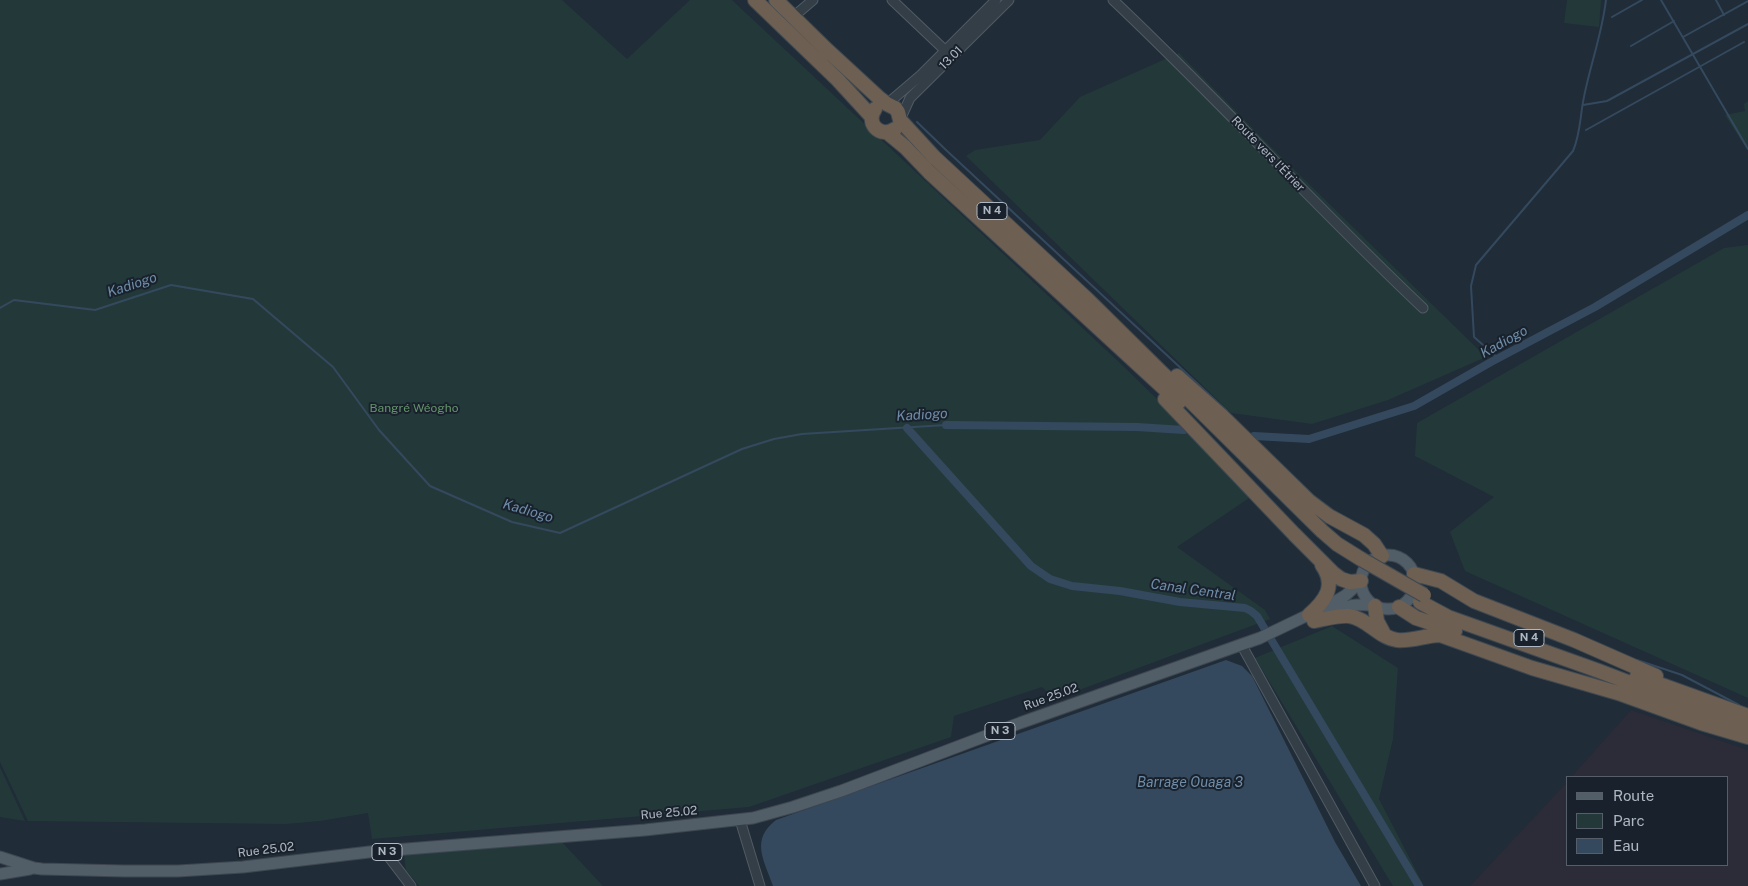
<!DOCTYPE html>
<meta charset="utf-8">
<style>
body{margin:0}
#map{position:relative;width:1748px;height:886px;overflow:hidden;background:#202c37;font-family:"Public Sans",sans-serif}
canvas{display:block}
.legend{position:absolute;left:1566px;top:776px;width:162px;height:90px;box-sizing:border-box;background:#19222c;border:1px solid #555e69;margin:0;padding:6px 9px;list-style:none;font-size:15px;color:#aeb8c4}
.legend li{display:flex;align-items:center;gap:10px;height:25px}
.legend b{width:25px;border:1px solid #555e69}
</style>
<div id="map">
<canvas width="1748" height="886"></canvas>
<ul class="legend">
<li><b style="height:6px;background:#515d67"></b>Route</li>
<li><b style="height:14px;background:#233939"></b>Parc</li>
<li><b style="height:14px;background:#34495e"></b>Eau</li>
</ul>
</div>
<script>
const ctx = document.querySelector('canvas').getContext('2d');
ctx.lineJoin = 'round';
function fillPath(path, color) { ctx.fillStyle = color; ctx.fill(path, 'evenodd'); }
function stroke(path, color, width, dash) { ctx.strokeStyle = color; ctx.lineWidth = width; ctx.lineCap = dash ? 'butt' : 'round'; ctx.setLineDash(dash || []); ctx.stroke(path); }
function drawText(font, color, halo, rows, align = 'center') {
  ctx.font = font + ' "Public Sans",sans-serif'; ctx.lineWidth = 4; ctx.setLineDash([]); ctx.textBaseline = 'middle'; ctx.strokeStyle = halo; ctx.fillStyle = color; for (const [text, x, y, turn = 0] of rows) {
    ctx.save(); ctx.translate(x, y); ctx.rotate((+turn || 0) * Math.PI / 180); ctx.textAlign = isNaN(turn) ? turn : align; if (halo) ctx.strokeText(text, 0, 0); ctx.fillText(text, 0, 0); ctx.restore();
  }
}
fillPath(new Path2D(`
 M1631 710 1748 750V886H1470L1567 782V865H1727V777H1571Z`), '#2c2b38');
fillPath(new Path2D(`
 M0 0H562L627 59 690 0H732L1121 364 1255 494 1177 547 1265 610 1270 619 1055 699 1042 687 954 716 951 737 749 807 372 839 368 813 320 821 286 824 28 821 0 762Z
 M1567 0H1601L1599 27 1564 23Z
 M1179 53 1270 146 1486 357 1388 400 1312 424 1231 413 966 156 975 150 1040 140 1080 97Z
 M1748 101V147L1746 148 1725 115 1745 111 1744 104Z
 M1748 245V698L1465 571 1450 532 1494 497 1415 456 1417 423 1724 248Z
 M1332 626 1398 668 1393 739 1379 799 1424 886H1393L1255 658Z
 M0 767 25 821 0 817Z
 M562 842 603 886H419L406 870 404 854Z`), '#233939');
fillPath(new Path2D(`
 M1226 660 1242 666 1252 676 1335 842 1361 886H773C764 860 750 840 776 820Z`), '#34495e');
stroke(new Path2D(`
 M1661 0 1748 149
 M1716 0 1724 15
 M1612 17 1642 0
 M1683 37 1748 1
 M1631 46 1674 21
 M1583 105 1607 101 1748 24
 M917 122 946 150 1227 411
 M1586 130 1744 42
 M0 308 14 300 95 310 171 285 253 299 333 367 379 430 430 486 512 522 560 533 742 449 774 439 802 434 946 425
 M1498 358 1474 337 1471 286 1476 265 1573 151C1580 135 1580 119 1583 102 1589 68 1602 35 1606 0
 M1637 660 1682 675 1739 705`), '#34495e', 2);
stroke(new Path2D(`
 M946 425 1137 427 1184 430
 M907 428 1031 566 1050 579 1072 586 1120 591 1180 602 1245 608 1251 611 1257 616 1419 886
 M1254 436 1309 439 1414 406 1491 362 1595 307 1748 215`), '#34495e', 8);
const minor = new Path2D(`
 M892 0 950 55
 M1113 0C1219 100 1317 208 1423 308
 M793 17 813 0
 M887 104 921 75 996 0
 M900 120 910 98 1009 0
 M1241 644 1375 886
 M740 820 760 886
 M385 852 411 886`);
const major = new Path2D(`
 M1361 582a27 27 0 1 1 54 0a27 27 0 1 1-54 0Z
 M1327 615C1345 607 1354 602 1375 606
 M0 857 34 868 42 869 124 871H178L243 867 369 852 645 830 753 818 793 807 841 791 1020 723 1260 638 1331 604 1346 595 1361 581
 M0 874 30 869`);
const highway = new Path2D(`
 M755 0 838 80 871 116
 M776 0 827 50 878 97 887 104 895 108 898 112 900 120 934 157 1087 299 1322 531 1337 544 1361 559
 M875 109C865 123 880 139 895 129
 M888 133 905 147 929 172 1179 402
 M1177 376 1222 416 1309 501 1329 516 1364 535 1374 544 1382 556
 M1165 399 1294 534 1333 573 1341 579 1350 582 1361 581
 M1414 574 1441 581 1474 601 1574 640 1656 676
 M1420 602 1448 617 1599 671 1748 728
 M1375 606 1377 621 1385 636
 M1399 607 1416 618 1455 631
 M1309 615C1325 601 1337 586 1322 565
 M1314 621C1325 619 1338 615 1349 616 1367 618 1379 638 1397 640 1411 642 1426 635 1440 635L1532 668 1618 693 1701 723 1748 737
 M1637 676 1748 716`);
stroke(minor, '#515b65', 11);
stroke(major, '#3d4651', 13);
stroke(highway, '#3e4852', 16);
stroke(minor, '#343e47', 9);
stroke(major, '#515d67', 11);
stroke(highway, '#6d5f51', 14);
const highwayBridge = new Path2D(`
 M1361 559 1424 595`);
stroke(highwayBridge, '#3e4852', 16, []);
stroke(highwayBridge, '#6d5f51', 14);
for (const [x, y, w] of [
 [992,211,30],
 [1529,638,30],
 [1000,731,30],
 [387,852,30]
]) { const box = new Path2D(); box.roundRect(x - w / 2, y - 8.5, w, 17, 4); ctx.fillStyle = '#19222c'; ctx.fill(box); stroke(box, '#aeb8c4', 1); }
drawText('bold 11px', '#aeb8c4', null, [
 ["N 4",992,211],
 ["N 4",1529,638],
 ["N 3",1000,731],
 ["N 3",387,852]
]);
drawText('12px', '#aeb8c4', '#19222c', [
 ["13.01",951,58,-45],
 ["Route vers l'Étrier",1268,154,46],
 ["Rue 25.02",1051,697,-20],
 ["Rue 25.02",669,813,-5],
 ["Rue 25.02",266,850,-7]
]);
drawText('12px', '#66946c', '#19222c', [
 ["Bangré Wéogho",414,408]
]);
drawText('italic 14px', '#6f8ca8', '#19222c', [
 ["Kadiogo",132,285,-18],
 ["Kadiogo",1504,342,-29],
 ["Kadiogo",922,415,-3],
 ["Kadiogo",528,511,16],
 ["Canal Central",1193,590,8],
 ["Barrage Ouaga 3",1190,783]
]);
</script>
